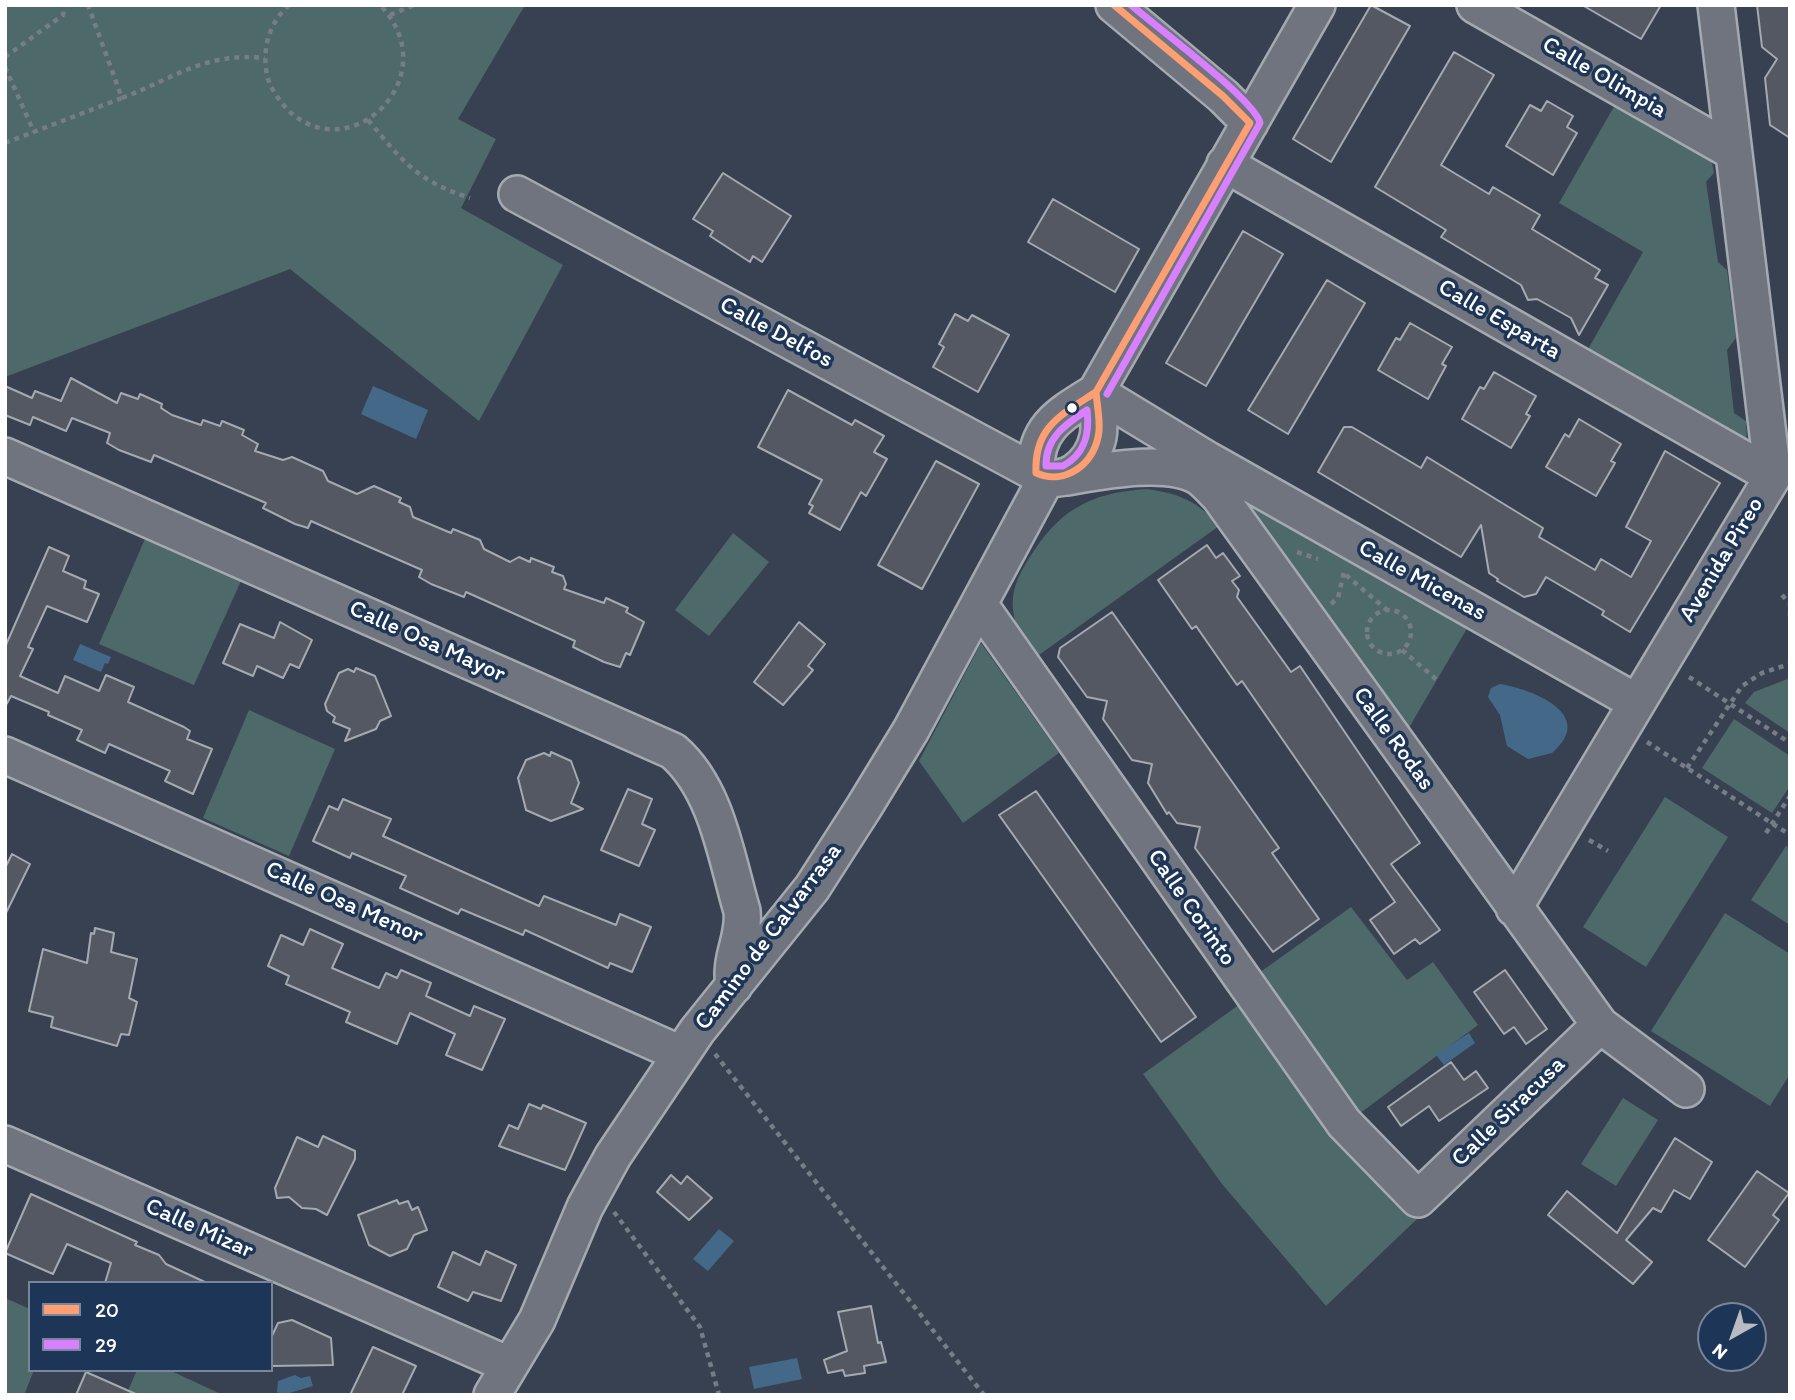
<!DOCTYPE html>
<style>
body{margin:0}
#map{position:relative;width:1795px;height:1400px;overflow:hidden;background:#374151;font-family:Itim,sans-serif}
canvas{display:block}
.frame{position:absolute;inset:0;border:7px solid #fff;pointer-events:none}
.legend{position:absolute;left:28px;top:1281px;width:245px;height:91px;box-sizing:border-box;background:#1d3557;border:2px solid #77869a;margin:0;padding:9px 12px;list-style:none;font-size:21px;color:#fff}
.legend li{display:flex;align-items:center;gap:14px;height:35px}
.legend b{width:35px;border:2px solid #77869a}
.north{position:absolute;left:1697px;top:1302px;width:70px;height:70px;box-sizing:border-box;background:#1d3557;border:2px solid #77869a;border-radius:50%;rotate:220deg;font-size:19px;font-weight:700;line-height:28px;text-align:center;color:#fff}
.north::after{content:'';display:block;margin:auto;width:24px;height:32px;background:#b9bcc2;clip-path:polygon(50% 0,100% 100%,50% 72%,0 100%)}
</style>
<div id="map">
<canvas width="1795" height="1400"></canvas>
<div class="frame"></div>
<ul class="legend">
<li><b style="height:9px;background:#fd9f72"></b>20</li>
<li><b style="height:9px;background:#d880ff"></b>29</li>
</ul>
<div class="north">N</div>
</div>
<script>
const ctx = document.querySelector('canvas').getContext('2d');
ctx.lineJoin = 'round';
function fillPath(path, color) { ctx.fillStyle = color; ctx.fill(path, 'evenodd'); }
function stroke(path, color, width, dash) { ctx.strokeStyle = color; ctx.lineWidth = width; ctx.lineCap = dash ? 'butt' : 'round'; ctx.setLineDash(dash || []); ctx.stroke(path); }
function drawText(font, color, halo, rows, align = 'center') {
  ctx.font = font + ' Itim,sans-serif'; ctx.lineWidth = 7; ctx.setLineDash([]); ctx.textBaseline = 'middle'; ctx.strokeStyle = halo; ctx.fillStyle = color; for (const [text, x, y, turn = 0] of rows) {
    ctx.save(); ctx.translate(x, y); ctx.rotate((+turn || 0) * Math.PI / 180); ctx.textAlign = isNaN(turn) ? turn : align; if (halo) ctx.strokeText(text, 0, 0); ctx.fillText(text, 0, 0); ctx.restore();
  }
}
fillPath(new Path2D(`
 M5 5H525L458 119 496 139 461 208 563 265 479 421 290 269 5 377Z
 M1616 103 1711 158 1714 173 1706 182 1718 262 1727 270 1736 338 1727 350 1734 413 1746 421 1747 441 1587 351 1643 252 1559 203Z
 M1146 489C1178 493 1198 501 1219 526L1032 660C1024 644 1015 628 1013 610 1011 591 1018 576 1028 560 1058 511 1088 493 1146 489Z
 M1248 502 1469 625 1407 731 1246 505Z
 M733 533 769 562 709 636 675 610Z
 M145 539 241 581 194 685 99 644Z
 M981 643 1059 753 963 823 919 761Z
 M1790 678V733L1745 703 1754 692Z
 M249 710 335 749 289 856 203 818Z
 M1734 719 1790 756V786L1772 813 1702 768Z
 M1665 797 1728 837 1646 967 1583 927Z
 M1786 846 1790 848V925L1751 900Z
 M1351 907 1407 980 1433 962 1478 1025 1359 1114 1259 973Z
 M1725 913 1790 954V1074L1770 1106 1651 1031Z
 M1240 1004 1330 1130 1417 1219 1326 1306 1222 1184 1143 1074Z
 M1623 1098 1658 1120 1616 1186 1581 1164Z
 M5 1298 30 1309V1370H34L24 1395H5Z
 M137 1370H169L223 1395H126Z`), '#4e696a');
fillPath(new Path2D(`
 M373 386 428 410 416 439 361 414Z
 M80 644 111 657 108 664 105 663 101 672 73 660Z
 M1500 684C1531 689 1598 714 1552 753L1528 759 1507 746 1500 715 1488 697 1491 688Z
 M1469 1033 1475 1043 1444 1065 1436 1055Z
 M719 1229 734 1241 708 1271 693 1259Z
 M797 1358 802 1379 754 1389 749 1367Z
 M295 1375 301 1378 310 1376 313 1386 283 1395 277 1392 278 1381Z`), '#446988');
const building = new Path2D(`
 M1371 5 1410 26 1331 162 1293 139Z
 M1582 5H1661L1641 39Z
 M1757 5H1790V138L1770 125 1765 78 1777 59 1762 47Z
 M1454 52 1494 75 1441 165 1489 194 1493 187 1540 215 1532 229 1600 270 1595 278 1608 285 1579 335 1571 318 1537 299 1528 300 1521 285 1441 237 1446 230 1375 187Z
 M1547 101 1573 116 1567 127 1577 133 1553 175 1506 146 1530 105 1541 111Z
 M723 173 791 216 762 262 753 256 750 262 710 236 713 231 693 219Z
 M1053 199 1139 249 1115 292 1028 242Z
 M1243 231 1283 254 1206 386 1166 363Z
 M1327 280 1365 303 1288 434 1248 410Z
 M955 314 968 321 972 315 1009 335 978 392 933 367 944 347 939 344Z
 M1410 323 1452 347 1442 364 1446 366 1428 399 1378 370 1396 338 1400 340Z
 M1494 372 1536 396 1526 414 1530 416 1511 448 1462 419 1480 387 1484 389Z
 M71 378 117 403 121 393 138 399 140 394 162 404 161 408 172 415 201 425 203 420 220 426 222 421 244 430 242 435 258 444 255 451 283 460 292 457 323 471 328 481 357 494 374 486 401 498 399 502 410 507 413 517 451 533 453 529 480 540 484 549 510 562 519 557 530 562 531 558 554 567 552 572 563 576 566 584 564 589 604 603 606 598 628 608 626 612 644 622 630 655 626 653 620 667 604 662 573 647 575 641 466 592 464 597 431 584 419 577 422 570 358 542 311 521 308 528 295 524 263 508 266 503 154 455 151 462 119 450 107 443 110 433 72 418 66 431 33 417 30 425 5 415V386L32 398 35 391 61 401Z
 M788 390 852 425 855 420 884 436 874 452 887 459 866 496 861 492 840 530 809 513 813 506 809 504 822 480 758 447Z
 M1579 419 1621 444 1611 461 1615 463 1596 496 1546 467 1565 434 1569 437Z
 M1344 427H1352L1421 468 1427 457 1543 528 1539 537 1595 570 1601 559 1631 577 1651 541 1626 527 1665 451 1720 483 1630 632 1602 615 1604 611 1546 577 1536 594 1524 597 1497 581 1498 579 1489 573 1481 525 1461 557 1318 472Z
 M936 461 979 484 922 589 878 565Z
 M1207 545 1216 558 1223 553 1240 576 1232 581 1239 590 1237 597 1291 672 1300 666 1420 843 1391 864 1440 930 1420 944 1415 939 1394 954 1370 920 1395 902 1242 681 1237 685 1196 626 1192 629 1158 580Z
 M49 547 69 556 63 571 86 581 84 588 99 594 87 622 47 606 28 647 33 649 20 676 58 693 65 676 99 691 106 675 134 687 128 702 184 727 190 731 187 739 212 749 193 794 165 781 170 771 109 744 105 753 77 740 82 730 48 715 49 712 11 696 5 707V647Z
 M1112 612 1279 848 1272 853 1319 919 1273 952 1195 848 1200 827 1177 823 1169 812 1167 814 1148 783 1152 764 1132 760 1103 719 1107 701 1087 697 1058 657 1060 648Z
 M280 622 312 640 299 668 290 664 283 678 257 666 253 676 223 663 240 624 274 638Z
 M799 622 825 644 808 666 813 670 783 705 754 682Z
 M356 668 375 676 391 716 380 721 376 729 345 741 350 729 333 722 335 717 327 711 325 704 339 673 348 669 354 672Z
 M551 752 571 761 579 783 571 803 583 809 551 821 526 810 518 778 526 760 544 753 550 756Z
 M628 789 652 799 642 824 655 830 639 866 601 850Z
 M1036 791 1196 1017 1161 1042 999 815Z
 M343 799 391 819 383 836 539 906 544 896 616 925 620 914 651 927 632 972 610 963 608 968 525 930 523 935 461 909 458 914 400 888 406 876 352 853 350 858 313 841 329 806 338 810Z
 M12 854 30 864 5 915V868Z
 M95 928 114 933 111 952 137 959 129 998 137 1002 129 1035 121 1034 117 1046 51 1027 53 1017 29 1011 43 949 87 963 91 933 94 934Z
 M310 929 343 944 332 968 379 988 386 973 397 978 401 970 431 983 426 996 470 1016 474 1006 505 1019 482 1070 446 1055 455 1034 410 1013 397 1044 346 1022 350 1012 286 984 289 976 268 966 281 935 303 945Z
 M1505 970 1547 1029 1526 1044 1514 1027 1504 1034 1474 992Z
 M1451 1062 1464 1080 1476 1071 1488 1088 1439 1121 1429 1106 1401 1126 1388 1107Z
 M529 1104 541 1109 543 1105 586 1123 565 1170 499 1146 509 1125 518 1129Z
 M323 1136 355 1151V1159L327 1215 316 1209 302 1208 289 1197 277 1198 275 1188 297 1137 318 1147Z
 M1675 1138 1712 1162 1690 1199 1674 1190 1661 1212 1653 1208 1626 1240 1652 1262 1633 1284 1548 1215 1567 1191 1617 1233Z
 M1757 1171 1789 1193 1773 1215 1779 1220 1745 1267 1708 1240Z
 M671 1175 681 1184 687 1176 712 1198 689 1220 657 1192Z
 M31 1194 137 1242 135 1245 159 1255 166 1264 207 1283H105L111 1263 67 1244 53 1274 5 1253Z
 M397 1200 399 1204 408 1201 412 1210 418 1207 427 1230 414 1235 407 1249 390 1256 369 1245 358 1215Z
 M486 1251 516 1265 501 1301 473 1292 468 1301 438 1287 453 1252 480 1265Z
 M871 1306 878 1343 881 1342 886 1362 864 1366 865 1373 845 1376 843 1370 828 1373 824 1360 847 1351 838 1312Z
 M292 1320 331 1338 333 1365 271 1366V1338L278 1323Z
 M373 1347 416 1366 402 1395H350Z
 M86 1372 138 1395H76Z`);
fillPath(building, '#545862');
stroke(building, '#a5aab1', 2);
const minor = new Path2D(`
 M1114 5 1223 96 1250 123
 M1475 5 1732 151
 M1225 164 1773 476
 M517 194 1036 473
 M1096 392C1097 406 1101 423 1098 437 1092 464 1064 490 1036 473 1034 427 1061 414 1096 392L1317 5
 M1096 392 1208 460 1636 702
 M5 456 673 751C717 789 726 857 742 911 745 938 729 957 734 986
 M1067 477C1102 471 1167 458 1199 477 1206 482 1213 490 1219 496L1600 1025 1686 1089
 M979 604 1344 1123 1418 1199 1600 1025
 M5 755 681 1054
 M1514 908 1773 476 1716 5
 M5 1144 509 1365
 M492 1395 537 1320 585 1207 613 1156 697 1031 812 888 864 807 911 730 1046 479`);
stroke(minor, '#a5aab1', 40);
stroke(new Path2D(`
 M289 5C271 21 263 44 266 68 267 84 277 98 288 110 351 171 448 75 380 5
 M390 15 414 5
 M5 57 63 15 65 5
 M5 67 34 132
 M122 98C175 78 204 52 265 58
 M368 120C404 162 415 180 470 198
 M5 143 122 98 88 5
 M1297 552 1318 559
 M1346 575 1387 610
 M1782 595 1788 602
 M1790 602V619
 M1331 604 1338 598 1344 572
 M1367 632a22 22 0 1 1 44 0a22 22 0 1 1-44 0Z
 M1402 650 1437 680
 M1689 677 1790 743
 M1647 742 1790 835
 M1687 768 1742 686 1762 673 1790 664
 M1766 833 1790 796
 M1589 840 1608 851
 M715 1054 984 1395
 M614 1212 700 1327 719 1395`), '#777d86', 4.5, [5, 5]);
stroke(minor, '#6f747e', 35);
stroke(new Path2D(`
 M1096 392C1097 405 1100 418 1099 431 1096 463 1066 486 1036 473 1034 427 1061 415 1096 392Z
 M1096 392 1250 123 1223 96 1114 5`), '#fd9f72', 7);
stroke(new Path2D(`
 M1107 394 1260 123C1255 100 1154 25 1131 5
 M1087 410C1090 434 1085 454 1063 466H1046C1045 438 1066 424 1087 410Z`), '#d880ff', 7);
for (const [x, y, r, color] of [
 [1072,408,6,"#fff"]
]) { const dot = new Path2D(); dot.arc(x, y, r, 0, 2 * Math.PI); ctx.fillStyle = color; ctx.fill(dot); stroke(dot, '#1d3557', 2.5); }
drawText('24px', '#fff', '#1d3557', [
 ["Calle Olimpia",1604,78,30],
 ["Calle Esparta",1499,320,30],
 ["Calle Delfos",776,333,28],
 ["Avenida Pireo",1722,560,-59],
 ["Calle Micenas",1422,581,29],
 ["Calle Osa Mayor",427,642,24],
 ["Calle Rodas",1393,739,54],
 ["Calle Osa Menor",344,903,24],
 ["Calle Corinto",1191,908,55],
 ["Camino de Calvarrasa",769,937,-53],
 ["Calle Siracusa",1509,1112,-44],
 ["Calle Mizar",199,1229,24]
]);
</script>
